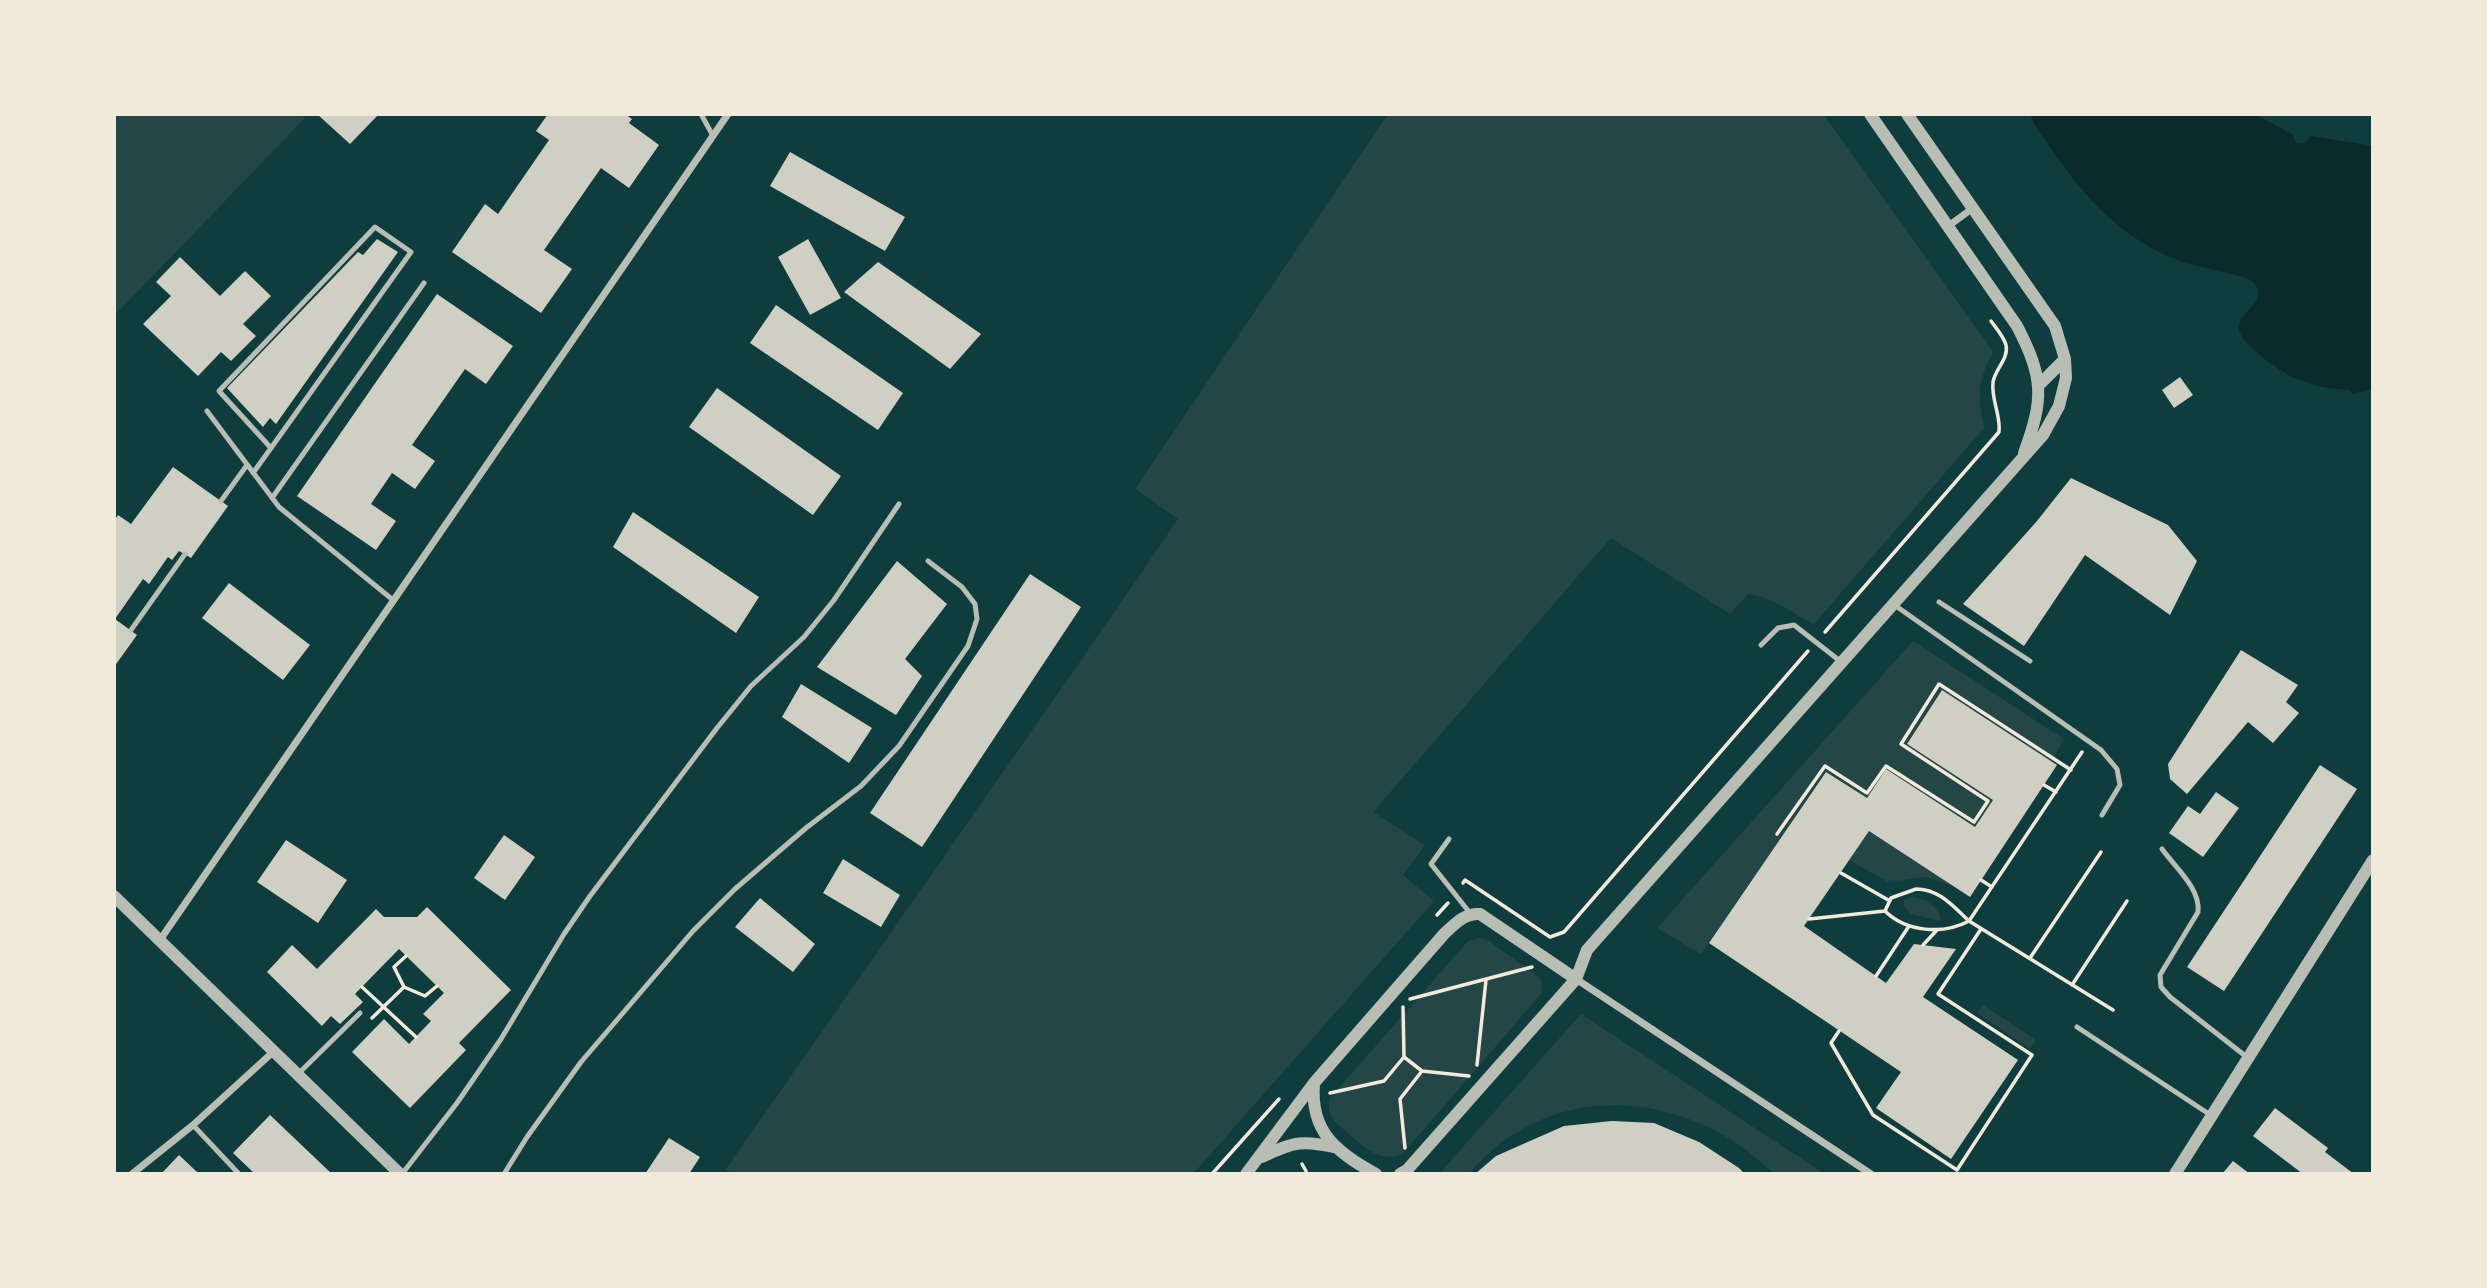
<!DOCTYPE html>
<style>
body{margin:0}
#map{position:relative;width:2487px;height:1288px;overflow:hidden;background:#0f3d3e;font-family:Arial,sans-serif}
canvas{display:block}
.frame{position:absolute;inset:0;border:116px solid #f1e9da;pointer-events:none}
</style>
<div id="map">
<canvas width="2487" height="1288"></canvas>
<div class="frame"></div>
</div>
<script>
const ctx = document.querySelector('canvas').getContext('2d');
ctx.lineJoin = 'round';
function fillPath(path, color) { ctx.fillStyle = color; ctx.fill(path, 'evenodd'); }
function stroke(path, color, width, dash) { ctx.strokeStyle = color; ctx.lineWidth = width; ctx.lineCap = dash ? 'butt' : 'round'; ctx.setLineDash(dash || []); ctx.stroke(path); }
fillPath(new Path2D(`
 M114 114H300L305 118 114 316Z
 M1388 114H1823L1993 352C1977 382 1978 395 1984 428L1814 624C1788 612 1777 598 1748 594L1730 614 1611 538 1373 812 1425 845 1403 875 1434 901 1193 1174H733L726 1169 1100 633 1178 519 1135 489Z
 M1913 641 2064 739 2051 762 1942 690 1907 743 1993 800 1975 827 1886 769 1867 798 1826 772 1701 954 1657 928Z
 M1869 831 1956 887 1926 877 1888 882 1849 860Z
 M1911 897C1925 898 1939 906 1941 921L1911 914 1904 906V900Z
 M1479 938 1486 939 1539 977 1542 983 1541 994 1406 1150C1382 1171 1355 1138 1336 1123 1329 1114 1327 1108 1330 1098L1468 941Z
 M1983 1005 2036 1040 2030 1049 1977 1013Z
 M1581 1014 1825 1174H1774C1689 1089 1550 1076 1469 1174H1439Z`), '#244646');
fillPath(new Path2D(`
 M2030 114H2255L2292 134 2296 143C2304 145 2307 142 2311 136L2373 146V389L2352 394 2350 390C2309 388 2284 377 2254 350 2248 344 2240 337 2239 329 2237 311 2270 303 2254 283 2248 275 2196 267 2183 262 2126 242 2086 200 2052 150 2044 138 2035 127 2030 114Z`), '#0a2a2b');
fillPath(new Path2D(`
 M317 114H379L350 144Z
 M548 114H625L632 119 629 123 659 145 629 188 601 168 544 250 572 269 541 313 452 252 485 204 498 214 549 140 536 131Z
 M790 152 905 217 885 251 770 186Z
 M377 239 398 252 276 424 270 418 263 427 227 388 358 252 363 255Z
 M808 239 841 298 810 315 778 257Z
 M180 257 220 296 245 271 271 296 243 324 256 336 231 361 221 352 198 376 143 324 171 296 156 282Z
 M878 262 981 334 950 369 844 292Z
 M437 294 513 346 486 384 465 369 412 445 435 461 415 489 392 473 371 504 396 521 376 550 297 496Z
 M776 305 903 393 878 430 750 343Z
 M2180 377 2193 395 2174 408 2162 390Z
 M717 388 841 476 813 515 689 427Z
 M173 467 228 506 191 558 179 551 172 560 168 557 149 584 143 579 115 619 137 635 114 667V521L118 515 131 524Z
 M2071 478 2168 525 2197 561 2170 615 2085 555 2024 646 1963 604 2037 521Z
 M633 512 759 597 736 633 613 547Z
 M897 561 947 604 905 659 922 676 896 715 817 667Z
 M1030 574 1081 607 922 847 870 813Z
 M229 583 310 645 283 680 202 618Z
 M2241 650 2298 685 2286 702 2299 713 2273 743 2248 722 2187 794 2170 779 2168 764Z
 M801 684 872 728 849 763 782 717Z
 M1942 690 2057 765 1970 897 1869 831 1804 926 1886 983 1914 944 1956 949 1923 997 2018 1060 1951 1159 1876 1108 1901 1072 1709 943 1826 772 1867 798 1886 769 1975 827 1993 800 1907 744Z
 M2320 765 2357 789 2224 991 2187 967Z
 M2216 792 2239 808 2203 857 2169 833 2188 806 2200 814Z
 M504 835 535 857 505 900 474 878Z
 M286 840 347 880 318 923 257 882Z
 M843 859 900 895 881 927 823 893Z
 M760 898 815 944 793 972 735 927Z
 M427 907 511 990 459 1043 466 1050 410 1108 352 1052 384 1019 409 1044 431 1021 423 1014 444 993 399 949 355 994 363 1002 340 1024 331 1016 322 1026 267 972 292 945 317 969 376 909 384 917H417Z
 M2275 1108 2328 1148 2325 1152 2354 1174H2303L2253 1136Z
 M270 1115 332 1174H255L233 1153Z
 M1612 1121 1654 1123 1699 1142 1739 1168 1745 1174H1475L1496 1156 1564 1126Z
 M669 1138 700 1157 689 1174H645Z
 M179 1155 197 1172 195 1174H161Z
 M2233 1161 2250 1174H2222Z`), '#cfcfc3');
stroke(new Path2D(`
 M1825 632 1999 432C2001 415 1991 400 1993 382 1995 369 2009 359 2006 345 2004 337 1996 328 1991 321
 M2082 752 1969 921 2113 1010
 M2044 785 2056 792
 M1777 834 1825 766 1867 793 1886 766 1974 822 1988 801 1901 744 1939 684 2071 770
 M1841 873 1890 901
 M1981 880 1992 887
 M1463 883 1465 880 1550 937 1564 932 1808 651
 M1916 889C1939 889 1953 906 1969 921 1943 935 1906 932 1885 911L1891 898Z
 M1437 915 1448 903
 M1809 919 1885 911
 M1923 945 1937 930
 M406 956 394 967 404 987 425 996 437 986
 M2030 958 2101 852
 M1876 976 1909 926
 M2072 985 2127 901
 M362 987 416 1037
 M1410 999 1532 967
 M1403 1007 1404 1057
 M372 1018 404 987
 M1839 1031 1831 1043 1873 1115 1957 1170 2032 1055 1938 994 1981 929
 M1477 1065 1486 980
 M1422 1071 1469 1076
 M1330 1093 1384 1081 1404 1057 1422 1071 1400 1099 1405 1148
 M1302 1164 1306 1171
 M1212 1174 1279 1099`), '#f1e9da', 3.5);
stroke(new Path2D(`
 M701 114 713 136
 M207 411 279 507 393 600
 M253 473 271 448 411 252 375 227 219 391 271 448
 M272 498 424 283
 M221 501 247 465
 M1939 602 2030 661
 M1893 604 2101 750 2117 769 2120 785 2102 815
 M131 630 185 554
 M1761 645 1778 628 1794 625 1840 661
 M1449 839 1431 864 1470 913
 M2162 849C2175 867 2201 889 2198 912L2160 975 2161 987 2170 997 2248 1058
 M2077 1027 2212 1116
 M297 1075 360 1013
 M193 1125 239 1174
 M402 1174 457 1103 501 1039 564 934 590 896 717 728 751 686 804 637 834 600 899 504
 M504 1174 527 1137 581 1062 693 931 735 889 806 828 861 786 899 746 968 646 977 619 975 604 962 587 928 561`), '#b8beb3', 5);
stroke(new Path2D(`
 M1947 227 1973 208
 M160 940 728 114
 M1576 979 1871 1174
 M132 1174 193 1125 273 1052`), '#b8beb3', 7);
stroke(new Path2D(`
 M1870 114 2017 326C2044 378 2044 399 2024 453
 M2038 386 2065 359
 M114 896 400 1174
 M1314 1084C1310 1132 1337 1153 1376 1174
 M1262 1157C1294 1141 1304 1140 1338 1148
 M1246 1174 1314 1083 1444 934C1455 924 1464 913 1480 914L1576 979
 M1400 1174 1407 1170 1576 979 1587 950 2043 435 2059 406 2066 378 2065 359 2055 326 1907 114
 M2175 1174 2373 860`), '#b8beb3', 12);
</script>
